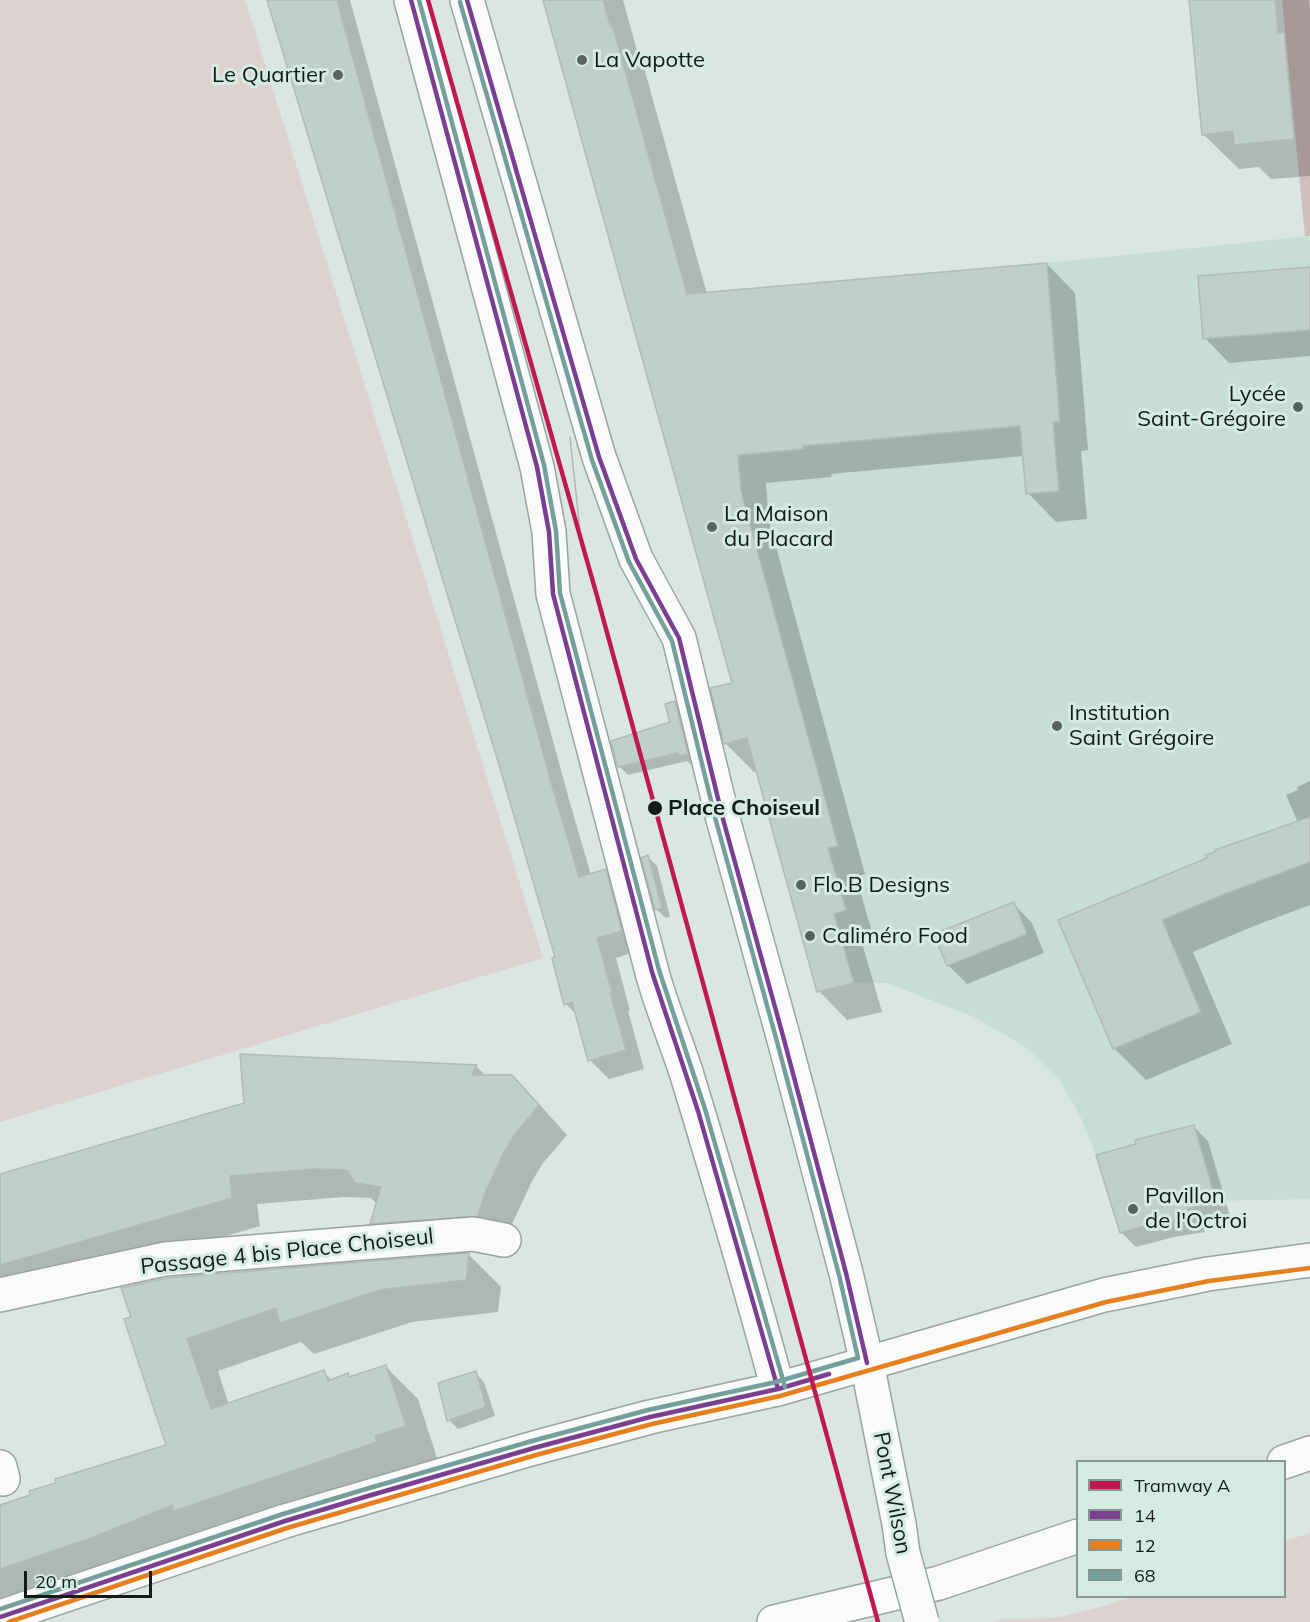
<!DOCTYPE html>
<meta charset="utf-8">
<style>
body{margin:0}
#map{position:relative;width:1310px;height:1622px;overflow:hidden;background:#d9e6e1;font-family:Mulish,sans-serif}
canvas{display:block}
.legend{position:absolute;left:1076px;top:1460px;width:210px;height:138px;box-sizing:border-box;background:#d4ebe2;border:2px solid #879891;margin:0;padding:8px 10px;list-style:none;font-size:18px;color:#131b18}
.legend li{display:flex;align-items:center;gap:12px;height:30px}
.legend b{width:30px;border:2px solid #879891}
.scale{position:absolute;left:24px;top:1571px;width:128px;height:27px;box-sizing:border-box;border:3px solid #131b18;border-top:0;padding-left:8px;font-size:18px;line-height:21px;white-space:nowrap;color:#131b18;-webkit-text-stroke:4px #d4ebe2;paint-order:stroke}
</style>
<div id="map">
<canvas width="1310" height="1622"></canvas>
<ul class="legend">
<li><b style="height:8px;background:#bf1950"></b>Tramway A</li>
<li><b style="height:8px;background:#7a3f91"></b>14</li>
<li><b style="height:8px;background:#e67f1d"></b>12</li>
<li><b style="height:8px;background:#749f9a"></b>68</li>
</ul>
<div class="scale">20 m</div>
</div>
<script>
const ctx = document.querySelector('canvas').getContext('2d');
ctx.lineJoin = 'round';
function fillPath(path, color) { ctx.fillStyle = color; ctx.fill(path, 'evenodd'); }
function stroke(path, color, width, dash) { ctx.strokeStyle = color; ctx.lineWidth = width; ctx.lineCap = dash ? 'butt' : 'round'; ctx.setLineDash(dash || []); ctx.stroke(path); }
function drawText(font, color, halo, rows, align = 'center') {
  ctx.font = font + ' Mulish,sans-serif'; ctx.lineWidth = 6; ctx.setLineDash([]); ctx.textBaseline = 'middle'; ctx.strokeStyle = halo; ctx.fillStyle = color; for (const [text, x, y, turn = 0] of rows) {
    ctx.save(); ctx.translate(x, y); ctx.rotate((+turn || 0) * Math.PI / 180); ctx.textAlign = isNaN(turn) ? turn : align; if (halo) ctx.strokeText(text, 0, 0); ctx.fillText(text, 0, 0); ctx.restore();
  }
}
fillPath(new Path2D(`
 M1310 236V1199L1216 1201 1188 1209 1167 1136 1096 1155 1081 1118 1060 1081 1027 1048 972 1016 887 983H854L834 914 846 910 828 848 837 846 726 436 698 293 1047 263Z`), '#c7ded5');
fillPath(new Path2D(`
 M0 0H245L543 958 0 1122Z
 M1310 1533V1622H993L1004 1619 1052 1618 1065 1616 1104 1606 1133 1597 1284 1596 1285 1541Z`), '#ded1d2');
fillPath(new Path2D(`
 M1282 0H1310V236H1305Z`), '#d1bec1');
fillPath(new Path2D(`
 M268 0H350L570 803 591 875 605 871 624 890 640 950 616 958 630 1011H628L644 1069 609 1079 590 1060 577 1015 566 1004 557 958 505 778Z
 M545 0H623L638 54 641 57 707 294 1047 264 1075 293 1088 450 1081 451 1087 519 1056 522 1028 493 1024 456 831 474 832 477 766 483 769 521 865 874 856 877 874 939 862 943 882 1012 847 1020 819 991 758 771 754 772 725 743 734 684Z
 M1191 0H1309L1310 9V176L1271 179 1259 167 1239 169 1203 134Z
 M1310 268V356L1229 363 1205 338Z
 M675 702 684 712 696 763 690 764 687 761 628 775 619 766 672 723Z
 M1310 781V905L1254 926 1193 952 1232 1044 1146 1080 1114 1048 1060 921 1298 823 1286 795 1298 790 1297 787Z
 M648 857 657 866 670 917 666 918 656 909Z
 M1014 904 1032 923 1044 953 967 984 948 965Z
 M241 1055 476 1066 486 1076H511L540 1105 567 1135 543 1163 532 1181 512 1224 506 1244 400 1251 372 1223 377 1204 371 1198 344 1197 257 1204 260 1226 0 1302V1176L246 1104Z
 M1193 1126 1208 1141 1230 1216 1202 1224 1205 1232 1174 1237 1136 1247 1121 1232Z
 M469 1255 501 1287 498 1312 412 1322 314 1354 301 1342 218 1371 229 1405 323 1372 333 1381 348 1375 351 1378 386 1367 418 1399 437 1458 0 1611V1507L168 1446 126 1320Z
 M475 1373 484 1382 495 1416 458 1429 449 1420Z`), '#0003');
const building = new Path2D(`
 M267 0H337L551 782 579 877 606 869 622 931 597 938 612 992H610L626 1050 588 1061 572 1002 564 1005 552 958 555 957 503 778Z
 M543 0H603L611 28 613 27 687 294 1047 263 1060 422H1053L1059 491 1026 494 1020 426 803 446 804 449 738 455 741 491 838 846 828 848 846 910 834 914 854 983 817 992 747 738 724 744 710 688 732 683Z
 M1189 0H1275L1278 33 1284 32 1294 139 1234 145 1233 131 1202 135Z
 M1310 267V330L1203 339 1198 276Z
 M675 701 688 754 679 756 678 753 618 767 611 741 670 722 665 704Z
 M1310 817V862L1222 895 1162 920 1201 1012 1113 1049 1058 920 1207 858 1205 855 1215 852V850Z
 M648 855 662 908 655 910 641 858Z
 M1014 902 1027 934 947 966 934 934Z
 M240 1054 477 1065 472 1075H512L539 1105 515 1134 504 1152 484 1195 478 1216 370 1224 381 1187 355 1183 347 1170 314 1169 230 1176 232 1198 0 1265V1174L244 1103Z
 M1194 1125 1216 1201 1188 1209 1191 1218 1159 1222 1120 1233 1096 1155 1136 1144 1135 1140Z
 M469 1253 466 1280 379 1290 280 1323 276 1308 187 1339 211 1409 324 1370 328 1381 348 1373 349 1377 386 1365 406 1426 375 1436 377 1442 174 1511 172 1505 91 1538 0 1569V1505L30 1495 29 1491 56 1483 55 1479 166 1445 124 1319 131 1317 121 1288 168 1278Z
 M476 1371 486 1407 447 1421 438 1383Z`);
fillPath(building, '#c0cfc9');
stroke(building, '#b0bbb7', 1.5);
const street = new Path2D(`
 M0 1295 165 1259 473 1234 504 1240
 M867 1363 899 1524
 M0 1467 3 1479`);
const secondary = new Path2D(`
 M411 0 537 467 549 532 553 594 652 972C661 1006 675 1038 686 1072 718 1177 749 1282 778 1389
 M467 0 599 457 636 559 679 638 723 819 783 1036 846 1273 867 1363
 M0 1617 285 1521 534 1448 650 1417 778 1389 1104 1295 1208 1274 1310 1260`);
const primary = new Path2D(`
 M1284 1462 1310 1453
 M774 1622 939 1583 1078 1536`);
stroke(street, '#9aa3a0', 36);
stroke(secondary, '#9aa3a0', 36);
stroke(primary, '#9aa3a0', 36);
stroke(street, '#f9fbfa', 33);
stroke(secondary, '#f9fbfa', 33);
stroke(primary, '#f9fbfa', 33);
stroke(new Path2D(`
 M570 437 581 540`), '#b2b6b4', 1.5);
const streetBridge = new Path2D(`
 M899 1524 903 1553 922 1622`);
stroke(streetBridge, '#9aa3a0', 36, []);
stroke(streetBridge, '#f9fbfa', 33);
stroke(new Path2D(`
 M411 0 537 467 549 532 553 594 652 972 698 1111 778 1389
 M467 0 599 457 636 559 679 638 723 819 783 1036 846 1273 867 1363
 M0 1617 285 1521 368 1496 534 1448 650 1417 778 1389 829 1374`), '#7a3f91', 4.5);
stroke(new Path2D(`
 M9 1622 287 1528 536 1455 652 1424 780 1396 1106 1302 1209 1281 1310 1268`), '#e67f1d', 4.5);
stroke(new Path2D(`
 M419 0 544 465 556 531 560 593 659 970 705 1109 785 1387
 M0 1609 283 1514 366 1489 532 1441 648 1410 776 1382 858 1358 839 1275 776 1038 716 821 672 641 629 562 592 460 460 2`), '#749f9a', 4.5);
stroke(new Path2D(`
 M428 0 597 596 878 1622`), '#bf1950', 4.5);
for (const [x, y, r, color] of [
 [582,60,6,"#58625e"],
 [338,75,6,"#58625e"],
 [1298,407,6,"#58625e"],
 [712,527,6,"#58625e"],
 [1057,726,6,"#58625e"],
 [655,808,8,"#131b18"],
 [801,885,6,"#58625e"],
 [810,936,6,"#58625e"],
 [1133,1209,6,"#58625e"]
]) { const dot = new Path2D(); dot.arc(x, y, r, 0, 2 * Math.PI); ctx.fillStyle = color; ctx.fill(dot); stroke(dot, '#d4ebe2', 2); }
drawText('22px', '#131b18', '#d4ebe2', [
 ["La Vapotte",594,60],
 ["Le Quartier",326,75,"right"],
 ["Lycée",1286,394,"right"],
 ["Saint-Grégoire",1286,419,"right"],
 ["La Maison",724,514],
 ["du Placard",724,539],
 ["Institution",1069,713],
 ["Saint Grégoire",1069,738],
 ["Flo.B Designs",813,885],
 ["Caliméro Food",822,936],
 ["Pavillon",1145,1196],
 ["de l'Octroi",1145,1221]
], 'left');
drawText('bold 22px', '#131b18', '#d4ebe2', [
 ["Place Choiseul",668,808]
], 'left');
drawText('22px', '#131b18', '#d4ebe2', [
 ["Passage 4 bis Place Choiseul",287,1252,-6],
 ["Pont Wilson",892,1493,79]
]);
</script>
